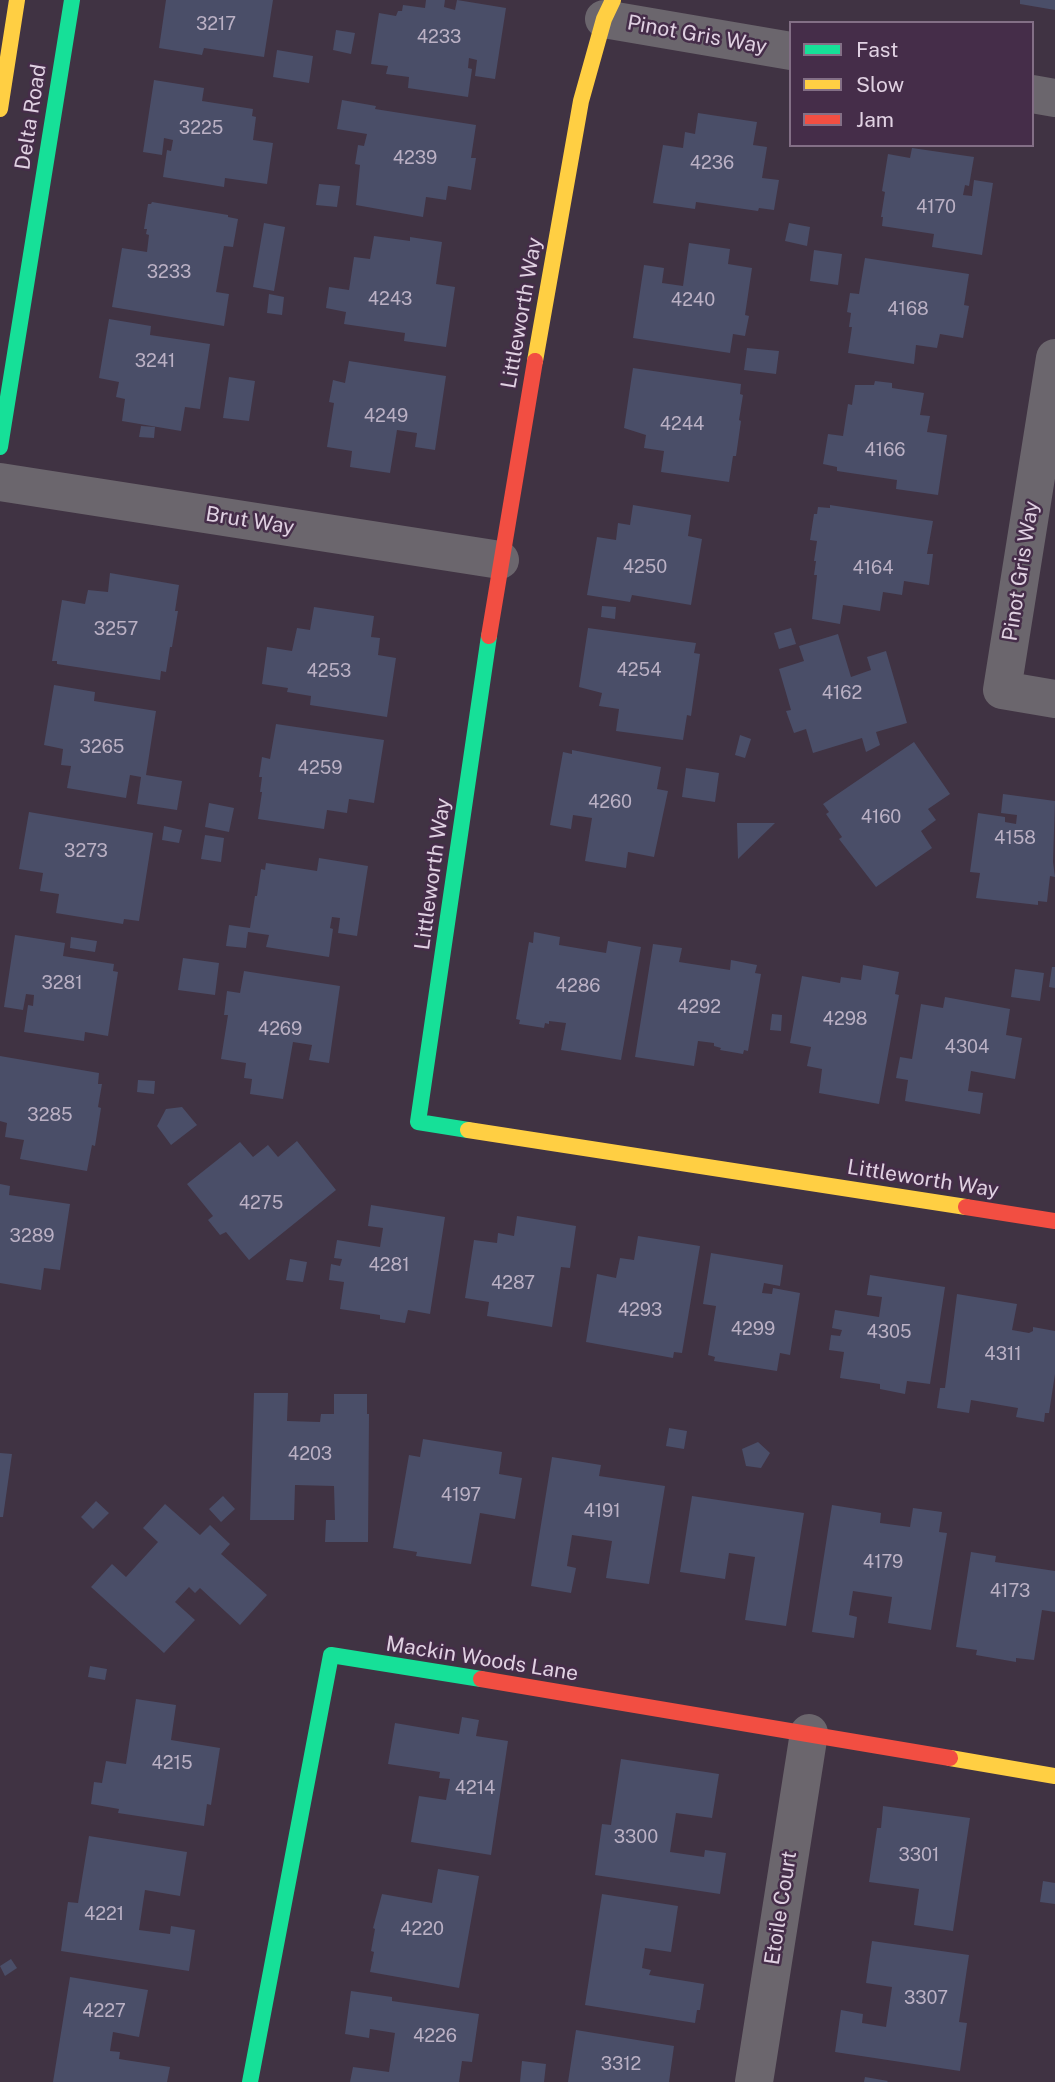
<!DOCTYPE html>
<style>
body{margin:0}
#map{position:relative;width:1055px;height:2082px;overflow:hidden;background:#403343;font-family:"Public Sans",sans-serif}
canvas{display:block}
.legend{position:absolute;left:789px;top:21px;width:245px;height:126px;box-sizing:border-box;background:#452d49;border:2px solid #836f86;margin:0;padding:9px 12px;list-style:none;font-size:21px;color:#e0d1e2}
.legend li{display:flex;align-items:center;gap:14px;height:35px}
.legend b{width:35px;border:2px solid #836f86}
</style>
<div id="map">
<canvas width="1055" height="2082"></canvas>
<ul class="legend">
<li><b style="height:9px;background:#16e098"></b>Fast</li>
<li><b style="height:9px;background:#ffcf43"></b>Slow</li>
<li><b style="height:9px;background:#f24e42"></b>Jam</li>
</ul>
</div>
<script>
const ctx = document.querySelector('canvas').getContext('2d');
ctx.lineJoin = 'round';
function fillPath(path, color) { ctx.fillStyle = color; ctx.fill(path, 'evenodd'); }
function stroke(path, color, width, dash) { ctx.strokeStyle = color; ctx.lineWidth = width; ctx.lineCap = dash ? 'butt' : 'round'; ctx.setLineDash(dash || []); ctx.stroke(path); }
function drawText(font, color, halo, rows, align = 'center') {
  ctx.font = font + ' "Public Sans",sans-serif'; ctx.lineWidth = 5; ctx.setLineDash([]); ctx.textBaseline = 'middle'; ctx.strokeStyle = halo; ctx.fillStyle = color; for (const [text, x, y, turn = 0] of rows) {
    ctx.save(); ctx.translate(x, y); ctx.rotate((+turn || 0) * Math.PI / 180); ctx.textAlign = isNaN(turn) ? turn : align; if (halo) ctx.strokeText(text, 0, 0); ctx.fillText(text, 0, 0); ctx.restore();
  }
}
fillPath(new Path2D(`
 M166 0H273L264 57 204 48 202 55 159 48Z
 M426 0H445L444 7 455 10 457 0 506 8 495 79 475 76 477 60 469 58 468 68 472 69 468 97 408 88 409 77 386 74 388 66 371 64 379 13 396 16 398 11H402L403 5 425 8Z
 M1020 0H1055V10L1020 4Z
 M336 30 355 33 351 54 333 50Z
 M277 50 313 56 309 83 273 77Z
 M154 80 204 88 202 101 253 109 252 116 256 117 253 140 273 143 267 184 225 178 224 187 163 177 167 150 171 151 173 140 164 138 162 155 143 152Z
 M342 100 376 106 375 109 476 125 471 158H476L471 190 448 186 446 200 426 197 423 217 356 205 360 165 355 164 358 145 364 146 367 134 337 129Z
 M698 113 757 122 753 145 767 147 762 178 779 180 774 210 759 208 758 211 696 202 695 209 653 203 663 145 683 148 685 132 695 134Z
 M912 148 974 157 969 186 965 185 963 195 972 196 974 180 993 183 982 255 932 247 934 234 882 226 883 217H881L885 192 882 191 888 154 910 158Z
 M319 184 340 186 337 207 316 205Z
 M152 202 228 215V217L238 219 233 247 224 246 216 292 229 294 224 326 112 307 122 248 147 252 149 235 146 234 147 229H144L148 204H151Z
 M264 223 285 227 274 291 253 287Z
 M789 223 810 227 807 246 785 241Z
 M374 236 410 241V237L442 242 436 284 455 287 446 347 404 341 405 333 344 324 346 312 326 308 329 287 349 290 354 257 370 259Z
 M689 243 730 249 728 264 752 268 745 315 749 316 745 336 733 334 730 353 633 338 644 265 664 268 662 283 683 286Z
 M814 250 842 254 838 285 810 281Z
 M865 258 969 274 964 305 969 306 963 338 940 334 937 348 916 345 914 364 848 353 852 327H849L851 313 847 312 850 293 859 294Z
 M269 294 284 297 282 315 267 313Z
 M109 319 151 326 150 335 210 344 200 409 185 407 181 431 122 421 125 399 116 397 119 382 99 378Z
 M747 348 779 351 776 374 744 370Z
 M349 361 446 376 435 450 415 447 417 433 397 430 390 473 350 467 352 451 327 447 334 403 329 402 333 380 345 383Z
 M633 368 741 384 740 394 743 395 739 420 741 421 736 456H733L729 482 661 472 664 451 644 448 646 435 624 428Z
 M229 377 255 381 249 421 223 418Z
 M875 381 892 383V388L924 393 920 415 930 416 927 432 947 435 938 495 896 489 897 480 837 471V467L823 464 828 434 843 436 848 404 852 405 855 385H874Z
 M141 426 155 427 154 438 139 437Z
 M633 505 691 515 688 536 702 539 691 605 632 595 630 602 587 595 597 537 616 540 618 523 630 525Z
 M830 505 933 521 927 554H933L929 585 904 581 902 595 883 592 880 611 843 605 840 624 812 619 817 575H814L816 561H814L817 541 810 540 814 514H817L818 507 830 508Z
 M110 573 179 585 175 611H178L172 647H170L166 672 161 671 160 680 57 664V661H52L62 600 85 604 88 590 108 592Z
 M602 606 616 607 615 619 601 617Z
 M314 607 374 616 371 637 380 638 378 655 396 658 387 717 310 705 311 696 287 692 288 688 262 684 267 647 292 651 297 628 310 630Z
 M588 628 696 643 694 653 700 654 691 716 687 715 683 740 616 731 619 709 599 706 602 693 579 687Z
 M791 628 796 644 779 649 774 633Z
 M838 634 851 677 871 670 867 657 886 651 907 723 876 732 880 745 866 752 862 738 813 753 806 729 794 733 786 711 791 710 779 669 804 661 799 646Z
 M54 685 95 692 94 701 156 711 146 775 182 781 177 810 137 804 141 777 130 775 126 798 67 788 71 766 61 765 63 749 44 745Z
 M276 724 384 740 374 803 349 799 347 813 327 810 324 829 258 819 262 792H260L262 777H259L262 757 270 759Z
 M740 735 751 739 745 758 735 755Z
 M914 742 950 794 928 809 936 820 921 831 932 848 876 887 839 839 842 837 826 814 829 812 823 804Z
 M572 750 661 767 657 789 668 791 654 857 628 852 626 868 585 861 592 818 573 815 571 829 550 825 563 752 572 754Z
 M686 768 719 773 715 802 682 797Z
 M1003 794 1055 801 1053 862 1055 877 1050 876 1047 902 1038 901V905L976 898 980 873 970 872 978 813 1005 817V822L1016 824 1017 815 1001 813Z
 M209 803 234 808 229 832 205 827Z
 M29 812 153 833 139 921 124 919 123 924 56 913 59 894 40 891 43 873 19 869Z
 M737 823H775L738 859Z
 M164 826 182 830 179 843 162 840Z
 M205 835 224 838 221 862 201 859Z
 M319 858 368 866 357 936 338 933 340 918 332 917 330 928 333 929 329 957 266 947 269 935 248 932 246 948 226 946 229 925 250 928 255 896H257L261 869 265 870 266 863 317 871Z
 M534 932 560 937 559 945 606 953 608 941 641 947 621 1060 561 1050 566 1023 549 1021V1024L545 1023 544 1028 519 1024 520 1020 516 1019 529 942 533 943Z
 M15 935 65 943 63 956 114 964 113 971 118 972 108 1036 85 1032 84 1041 24 1032 28 1005 33 1006 34 995 26 994 23 1010 4 1007Z
 M71 937 97 941 95 952 70 948Z
 M653 944 682 948 679 962 730 970 731 960 757 965 755 973 761 974 748 1051 744 1050 743 1054 720 1050 721 1048 714 1046V1043L698 1041 694 1066 635 1057Z
 M183 958 219 963 215 995 178 990Z
 M863 965 899 972 895 994 899 995 879 1104 819 1093 822 1069 807 1066 811 1047 790 1043 802 976 840 983 841 977 861 980Z
 M1052 967H1055V988L1049 987Z
 M1015 969 1044 973 1040 1001 1011 997Z
 M244 971 340 986 329 1063 309 1060 312 1045 293 1042 283 1099 250 1094 252 1079 244 1078 246 1063 221 1059 228 1015H224L227 991 240 993Z
 M945 997 1010 1009 1006 1035 1022 1038 1015 1079 971 1071 968 1091 983 1093 980 1114 905 1101 908 1080 896 1078 900 1057 912 1059 921 1004 943 1008Z
 M772 1014 782 1015 781 1031 770 1030Z
 M0 1056 99 1073 98 1084H102L98 1107 101 1108 95 1146 92 1145 87 1171 20 1159 24 1140 5 1137 7 1123 0 1121Z
 M138 1080 155 1081 154 1094 137 1092Z
 M182 1107 197 1125 171 1145 157 1126 166 1109Z
 M297 1141 336 1190 249 1260 226 1232 220 1235 208 1220 213 1216 187 1184 240 1142 253 1157 268 1145 278 1157Z
 M0 1184 10 1186 9 1195 70 1204 60 1270 44 1268 41 1290 0 1283Z
 M371 1205 445 1217 430 1314 408 1310 405 1323 380 1319V1315L340 1309 344 1282 329 1280 331 1264 340 1266 342 1259 334 1258 337 1240 380 1247 383 1228 368 1226Z
 M517 1216 576 1226 570 1268 561 1267 552 1327 487 1316 489 1302 465 1298 474 1240 497 1243 498 1233 514 1236Z
 M638 1236 700 1246 682 1353 674 1352 673 1358 586 1342 597 1274 616 1278 620 1258 634 1260Z
 M711 1253 783 1265 780 1286 764 1283 762 1293 772 1294 773 1288 800 1293 790 1355 780 1353 777 1371 714 1361 715 1357 708 1355 716 1306 703 1304Z
 M290 1259 307 1262 303 1282 286 1280Z
 M870 1275 945 1287 930 1384 907 1381 905 1394 880 1389V1384L840 1378 844 1352 829 1350 831 1335 840 1336 842 1330 832 1328 835 1310 879 1317 882 1297 867 1295Z
 M957 1294 1017 1304 1012 1330 1029 1333 1033 1331V1327L1055 1331V1374L1049 1413H1045L1044 1422 1016 1417 1018 1408 971 1400 969 1413 937 1408 940 1388H945Z
 M254 1393H288L287 1421 320 1422 321 1414H334V1394H367V1414H369L368 1542H325L326 1520H335L334 1486 295 1485 294 1520H250Z
 M669 1428 687 1431 684 1449 666 1446Z
 M423 1439 502 1452 499 1474 522 1478 515 1519 480 1513 471 1564 416 1556 417 1552 393 1548 409 1455 420 1457Z
 M758 1442 770 1453 761 1468 746 1466 742 1449Z
 M0 1453 12 1454 3 1517H0Z
 M552 1457 601 1465 599 1476 665 1486 649 1584 606 1578 612 1541 572 1535 567 1566 576 1568 571 1593 531 1586Z
 M223 1496 235 1509 221 1522 209 1509Z
 M692 1496 804 1513 786 1626 745 1620 755 1557 729 1553 725 1579 680 1572Z
 M96 1501 109 1513 93 1529 81 1517Z
 M165 1504 200 1535 210 1525 230 1544 221 1554 267 1595 240 1625 200 1588 195 1593 189 1587 175 1602 195 1620 164 1653 91 1587 112 1564 126 1577 158 1542 143 1528Z
 M832 1505 881 1513 880 1523 910 1527 913 1508 942 1512 939 1532 947 1533 931 1630 888 1623 892 1597 853 1591 849 1615 857 1617 854 1638 812 1632Z
 M971 1552 996 1556 995 1562 1055 1571V1612L1042 1610 1034 1660 1016 1658V1662L976 1655 977 1650 956 1647Z
 M90 1666 107 1669 105 1680 88 1677Z
 M136 1699 176 1705 171 1740 220 1748 211 1805 207 1804 204 1826 118 1813 119 1809 91 1804 94 1782 102 1783 106 1761 126 1764Z
 M462 1717 479 1720 476 1736 508 1741 491 1855 411 1842 419 1796 446 1800 450 1779 439 1778 440 1772 388 1764 395 1723 459 1734Z
 M621 1759 719 1774 712 1818 676 1813 670 1852 704 1857 705 1850 726 1853 720 1894 595 1875 602 1824 611 1825Z
 M883 1806 970 1818 953 1931 914 1925 919 1889 869 1882 877 1828H881Z
 M89 1836 187 1852 180 1896 145 1890 139 1930 170 1934 171 1926 195 1930 189 1971 61 1951 68 1902 78 1903Z
 M438 1869 479 1876 459 1988 370 1972 374 1952 371 1951 375 1929 373 1928 382 1894 432 1903Z
 M1043 1881 1055 1883V1904L1040 1902Z
 M602 1894 678 1906 671 1952 645 1948 642 1968 651 1970 649 1975 704 1984 700 2010H697L695 2023 585 2005Z
 M872 1941 969 1955 959 2022 967 2023 960 2071 835 2052 841 2010 863 2014 862 2023 886 2027 892 1987 866 1983Z
 M11 1959 17 1968 5 1976 0 1966Z
 M70 1977 148 1990 139 2037 113 2032 110 2051 120 2052 119 2059 170 2067 167 2082H53Z
 M351 1991 392 1997V2001L479 2014 472 2062 462 2061 459 2082H350L353 2067 389 2072 395 2033 370 2029 369 2038 345 2034Z
 M576 2030 674 2046 669 2082H568Z
 M522 2061 546 2064 544 2082H520Z
 M865 2077 888 2081 887 2082H864Z`), '#4a4e68');
stroke(new Path2D(`
 M604 19 791 51
 M1032 94 1055 98
 M1055 358 1002 690 1055 699
 M0 482 500 560
 M754 2082 809 1733`), '#6b666d', 38);
stroke(new Path2D(`
 M0 447 72 0
 M468 1130 418 1122 489 636
 M250 2082 331 1655 481 1679`), '#16e098', 16);
stroke(new Path2D(`
 M0 109 17 0
 M535 361 581 101 604 19 613 0
 M468 1130 966 1207
 M950 1758 1055 1776`), '#ffcf43', 16);
stroke(new Path2D(`
 M489 636 535 361
 M966 1207 1055 1221
 M481 1679 950 1758`), '#f24e42', 16);
drawText('18px', '#bab0c4', null, [
 ["3217",216,24],
 ["4233",439,37],
 ["3225",201,128],
 ["4239",415,158],
 ["4236",712,163],
 ["4170",936,207],
 ["3233",169,272],
 ["4243",390,299],
 ["4240",693,300],
 ["4168",908,309],
 ["3241",155,361],
 ["4249",386,416],
 ["4244",682,424],
 ["4166",885,450],
 ["4250",645,567],
 ["4164",873,568],
 ["3257",116,629],
 ["4254",639,670],
 ["4253",329,671],
 ["4162",842,693],
 ["3265",102,747],
 ["4259",320,768],
 ["4260",610,802],
 ["4160",881,817],
 ["4158",1015,838],
 ["3273",86,851],
 ["3281",62,983],
 ["4286",578,986],
 ["4292",699,1007],
 ["4298",845,1019],
 ["4269",280,1029],
 ["4304",967,1047],
 ["3285",50,1115],
 ["4275",261,1203],
 ["3289",32,1236],
 ["4281",389,1265],
 ["4287",513,1283],
 ["4293",640,1310],
 ["4299",753,1329],
 ["4305",889,1332],
 ["4311",1003,1354],
 ["4203",310,1454],
 ["4197",461,1495],
 ["4191",602,1511],
 ["4179",883,1562],
 ["4173",1010,1591],
 ["4215",172,1763],
 ["4214",475,1788],
 ["3300",636,1837],
 ["3301",919,1855],
 ["4221",104,1914],
 ["4220",422,1929],
 ["3307",926,1998],
 ["4227",104,2011],
 ["4226",435,2036],
 ["3312",621,2064]
]);
drawText('21px', '#e0d1e2', '#452d49', [
 ["Pinot Gris Way",697,35,10],
 ["Delta Road",31,117,-81],
 ["Littleworth Way",522,313,-80],
 ["Brut Way",250,521,9],
 ["Pinot Gris Way",1021,571,-81],
 ["Littleworth Way",433,874,-82],
 ["Littleworth Way",923,1179,9],
 ["Mackin Woods Lane",482,1659,9],
 ["Etoile Court",781,1908,-81]
]);
</script>
